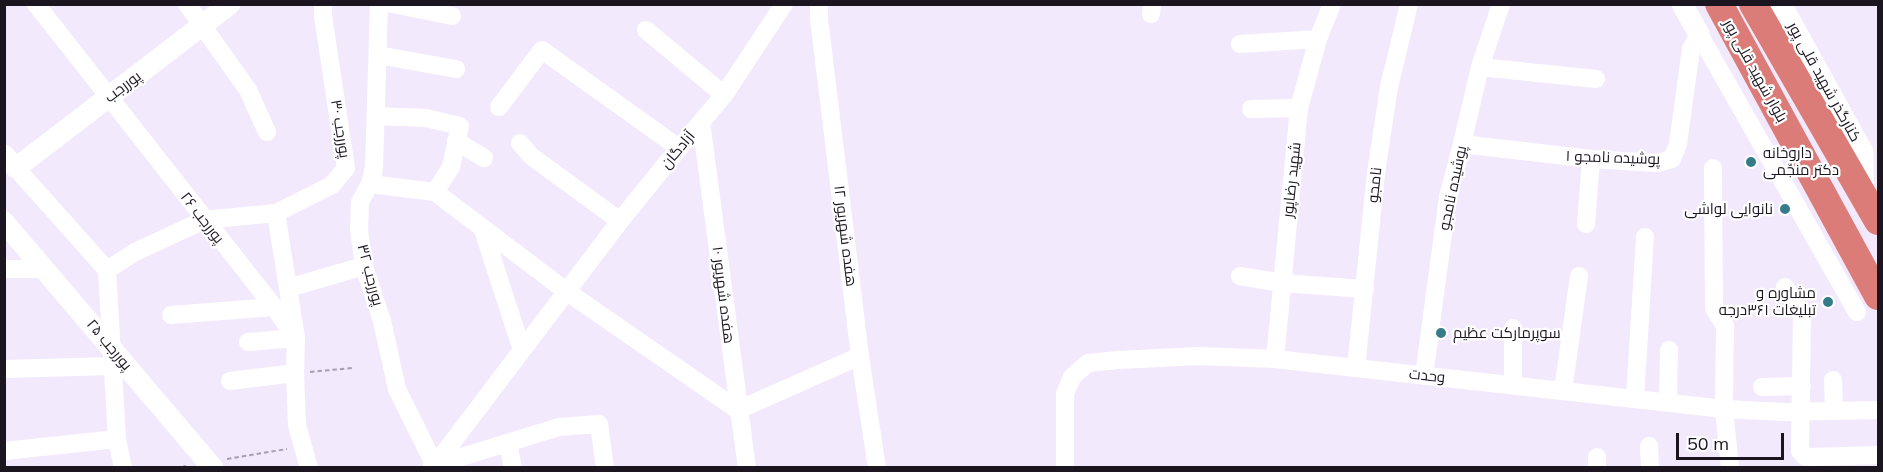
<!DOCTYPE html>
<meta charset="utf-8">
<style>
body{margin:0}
#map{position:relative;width:1883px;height:472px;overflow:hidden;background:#f3e9fc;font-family:Mulish,sans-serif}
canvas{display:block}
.frame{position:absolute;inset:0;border:6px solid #1b1520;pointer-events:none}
.scale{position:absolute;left:1676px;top:433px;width:108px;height:27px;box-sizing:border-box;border:3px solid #1b1520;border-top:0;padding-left:8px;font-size:18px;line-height:21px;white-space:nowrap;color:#1b1520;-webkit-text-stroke:4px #fff;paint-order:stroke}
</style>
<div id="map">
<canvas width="1883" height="472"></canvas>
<div class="frame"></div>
<div class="scale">50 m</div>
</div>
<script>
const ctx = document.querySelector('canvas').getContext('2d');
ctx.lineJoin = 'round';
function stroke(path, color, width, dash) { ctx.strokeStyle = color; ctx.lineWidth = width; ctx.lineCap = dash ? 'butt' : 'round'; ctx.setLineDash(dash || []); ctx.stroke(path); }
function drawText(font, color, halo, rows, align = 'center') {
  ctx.font = font + ' Mulish,Cairo,sans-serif'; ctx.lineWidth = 4.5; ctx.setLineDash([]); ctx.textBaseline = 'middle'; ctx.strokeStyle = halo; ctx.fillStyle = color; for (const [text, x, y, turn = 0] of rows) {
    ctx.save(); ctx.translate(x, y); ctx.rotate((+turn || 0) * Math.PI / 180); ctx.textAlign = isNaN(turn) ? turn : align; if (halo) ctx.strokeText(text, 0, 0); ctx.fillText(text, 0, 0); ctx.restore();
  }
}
stroke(new Path2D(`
 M310 372 352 368
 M227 459 287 449
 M176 468 186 466`), '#a79eae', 2, [4.5, 3]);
stroke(new Path2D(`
 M36 4 274 307 296 338
 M187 4 248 90 267 132
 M379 4 374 168 370 184 360 202 359 230 364 266 382 321 397 389 436 468
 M393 4 452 16
 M819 4V19L860 356 877 468
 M1151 14 1152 4
 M646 30 724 95
 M1699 34 1857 312
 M1240 44 1318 39
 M378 55 456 69
 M1480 67 1596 79
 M499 107 542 50 679 148
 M1251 109 1299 108
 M701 122 747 468
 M456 141 484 158
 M520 143 531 156 620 221
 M1462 144 1591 159 1657 163 1672 159 1678 144 1691 49 1699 34
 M16 168 107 270
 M1713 168 1714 308 1725 326 1724 409 1730 468
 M370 184 435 192 451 167 460 126 426 118 376 116
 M435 192 566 291 738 410 860 356
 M276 213 296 338 295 373 297 425 309 468
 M1586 224 1591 159
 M482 227 522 350
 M4 269H45
 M107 270 135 252 204 220 276 213 332 185 346 168 323 16V4
 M107 270 117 439 123 468
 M1240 276 1282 283 1365 289
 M1785 287 1802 314 1800 451 1804 456 1810 457 1878 455
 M288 288 364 266
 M171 315 274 307
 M248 342 296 338
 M1275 359 1299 108 1318 39 1332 4
 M1356 368 1376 173 1389 87 1409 4
 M4 369 113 366
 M1424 376 1448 197 1462 144 1480 67 1501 4
 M1833 380 1834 411
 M230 381 295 373
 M1513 386V328
 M1762 387 1802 386
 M1563 391 1579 276
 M1635 399 1645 237
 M1668 403 1669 350
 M508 443 513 468
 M1649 446 1650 468
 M4 451 117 439
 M1597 457V468
 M435 465 559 427 599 424 605 468
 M431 468 435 465 620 221 679 148 724 95 784 4
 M1065 468V394L1072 377 1088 363 1118 360 1199 356 1275 359 1724 409 1783 412 1878 410`), '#fff', 18);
stroke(new Path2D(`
 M1682 4 1699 34
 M1781 4 1863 152V195
 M4 155 16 168 230 4
 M4 222 213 468`), '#fff', 21);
stroke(new Path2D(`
 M1719 4 1878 296
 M1753 4 1878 221`), '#db7c78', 28);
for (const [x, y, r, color] of [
 [1751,162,6,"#367c88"],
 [1785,209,6,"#367c88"],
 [1828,302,6,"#367c88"],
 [1441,333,6,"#367c88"]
]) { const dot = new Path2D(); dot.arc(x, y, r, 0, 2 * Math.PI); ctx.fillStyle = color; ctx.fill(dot); stroke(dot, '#fff', 2); }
drawText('15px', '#1b1520', '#fff', [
 ["بلوار شهید قلی پور",1755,71,61],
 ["کنارگذر شهید قلی پور",1824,82,61],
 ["پوررجب",123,87,-37],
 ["پوررجب ۳۰",340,129,81],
 ["آزادگان",678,150,-50],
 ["پوشیده نامجو ۱",1613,158,2],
 ["شهید رضاپور",1292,180,-84],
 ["نامجو",1375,185,-84],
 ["پوشیده نامجو",1453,188,-78],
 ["پوررجب ۲۶",202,218,52],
 ["هفده شهریور ۱۲",845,236,83],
 ["پوررجب ۳۲",370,275,75],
 ["هفده شهریور ۱۰",723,295,83],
 ["پوررجب ۲۵",109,345,50],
 ["وحدت",1427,376,6]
]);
drawText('15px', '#1b1520', '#fff', [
 ["داروخانه",1763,153],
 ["دکتر منجّمی",1763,170],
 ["نانوایی لواشی",1773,209,"right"],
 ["مشاوره و",1816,293,"right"],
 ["تبلیغات ۳۶۱درجه",1816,310,"right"],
 ["سوپرمارکت عظیم",1453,333]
], 'left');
</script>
